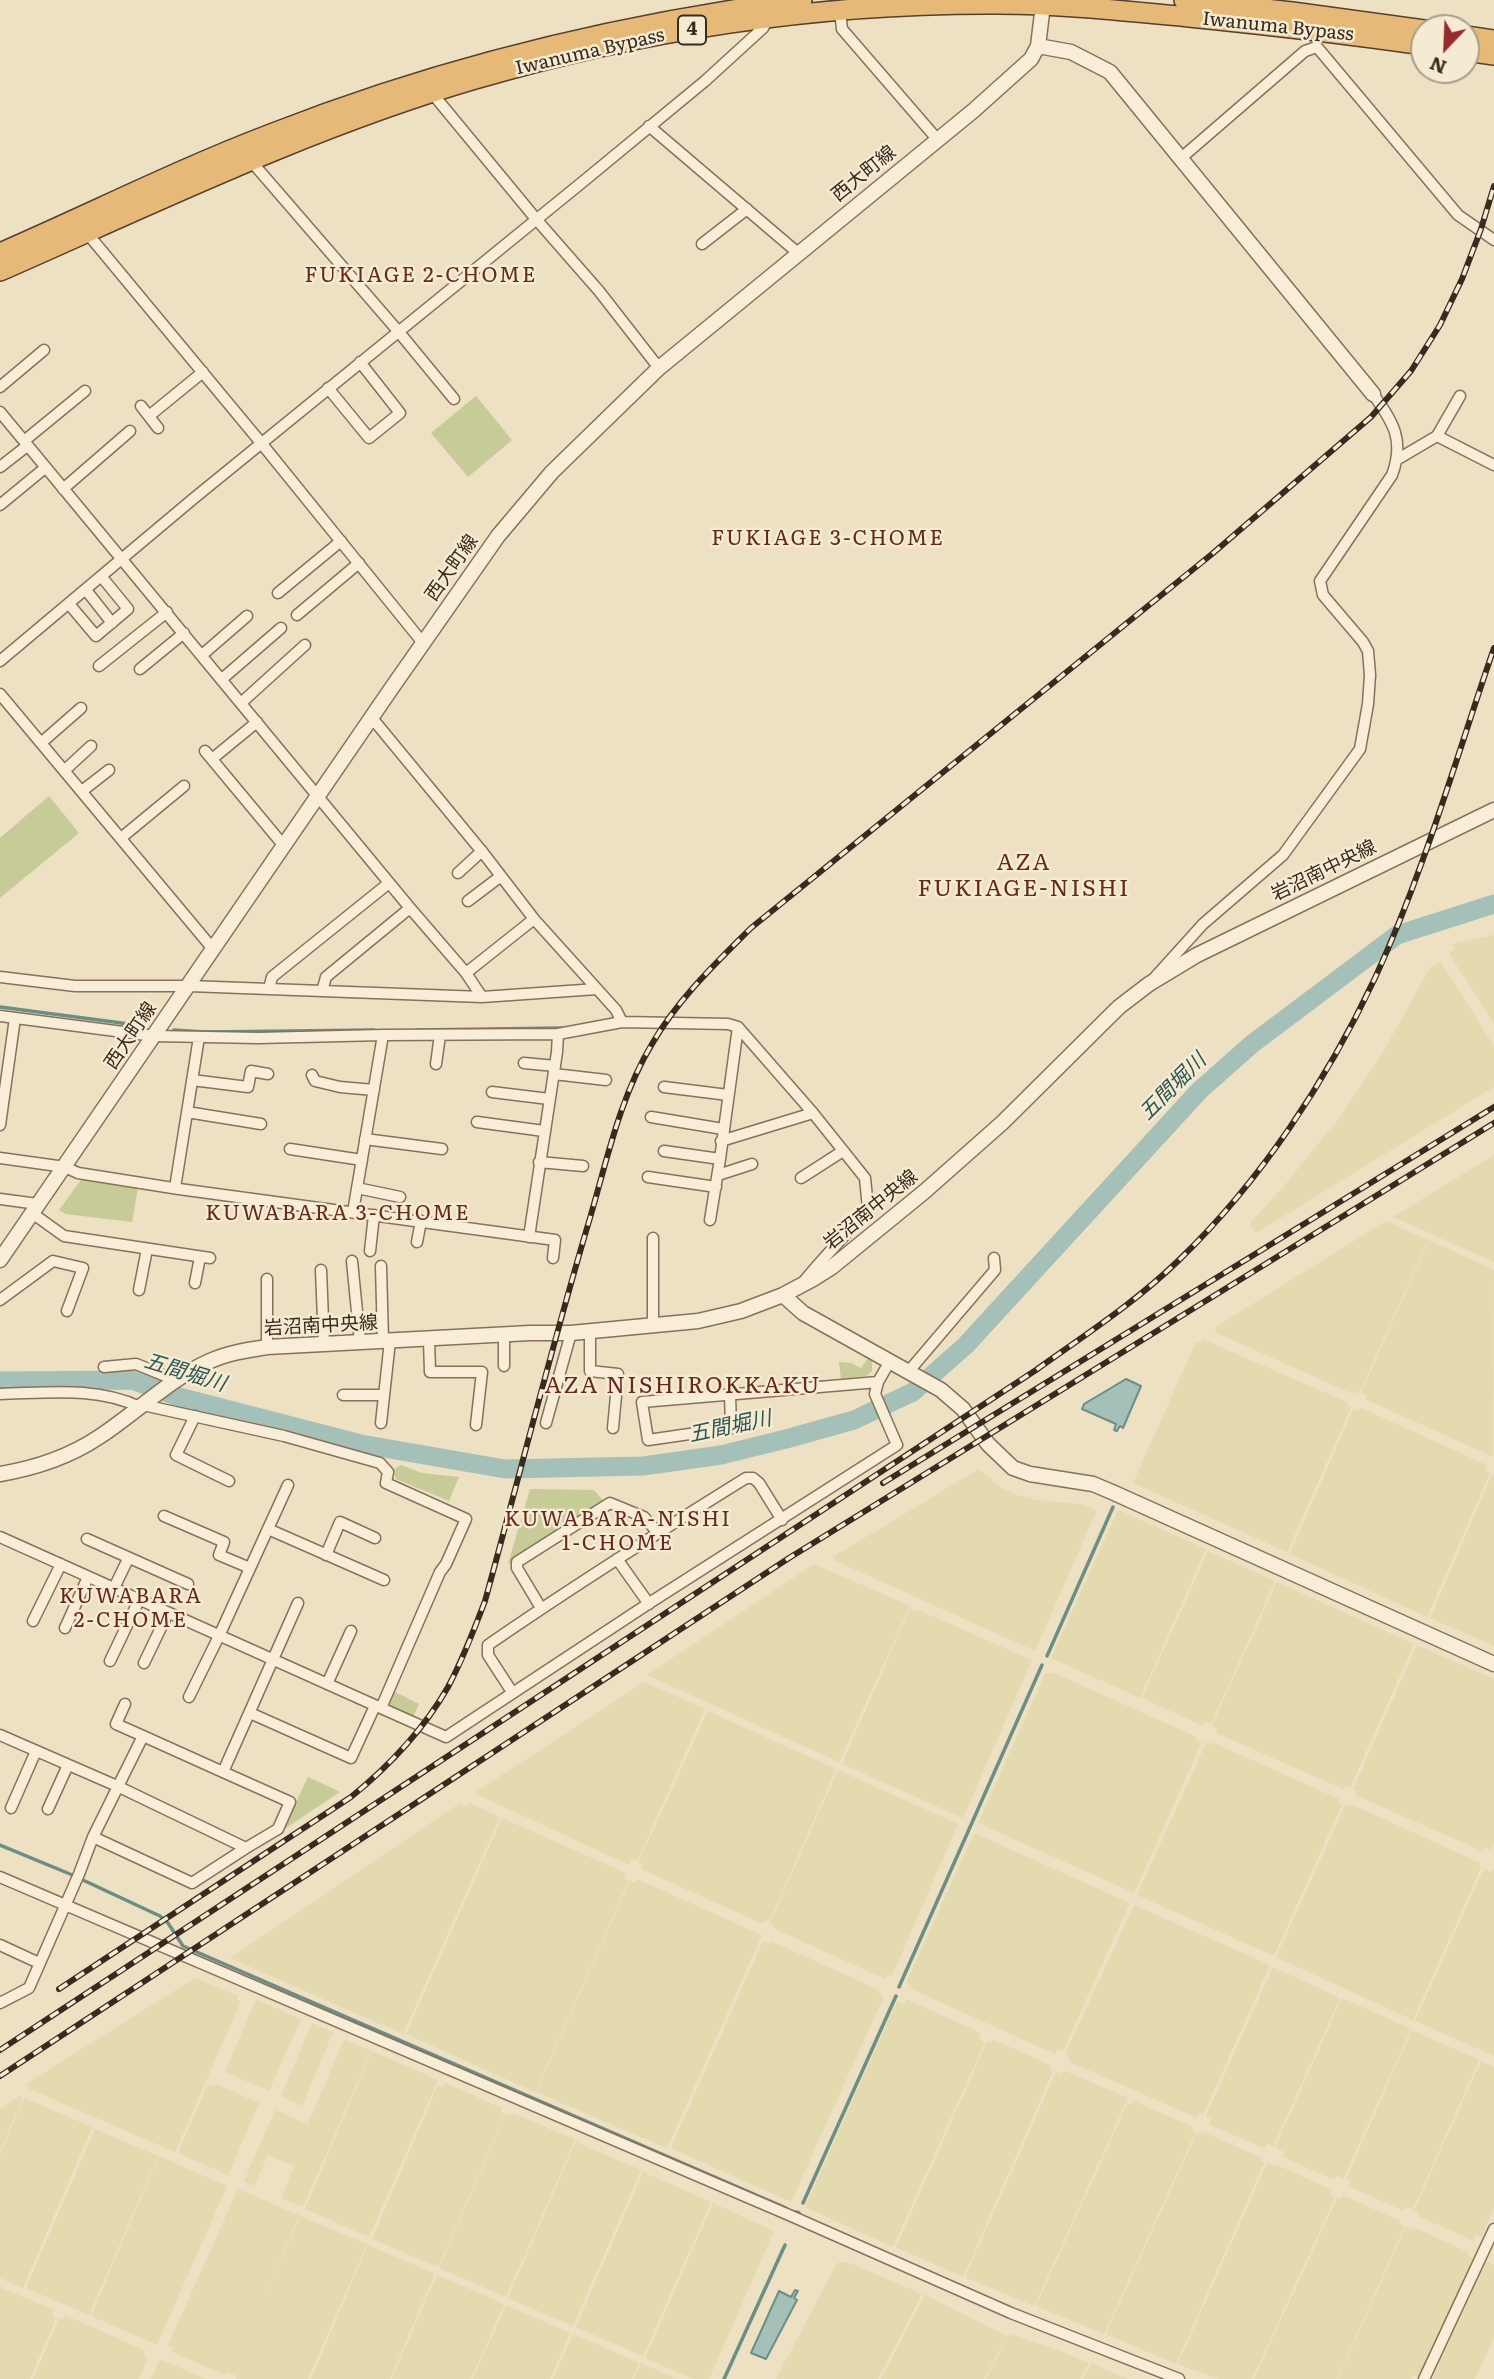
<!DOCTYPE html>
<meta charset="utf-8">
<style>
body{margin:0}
#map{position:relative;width:1494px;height:2379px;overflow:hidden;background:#ede0c3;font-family:Literata,serif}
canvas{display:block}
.north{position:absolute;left:1410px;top:14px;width:70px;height:70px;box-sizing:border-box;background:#f5ead2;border:2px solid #a99d8a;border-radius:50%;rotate:203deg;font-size:19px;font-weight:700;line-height:28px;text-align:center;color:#372a1e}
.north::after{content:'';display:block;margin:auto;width:24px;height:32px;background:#952b2e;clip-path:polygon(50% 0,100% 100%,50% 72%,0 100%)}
</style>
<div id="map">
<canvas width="1494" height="2379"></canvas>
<div class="north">N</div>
</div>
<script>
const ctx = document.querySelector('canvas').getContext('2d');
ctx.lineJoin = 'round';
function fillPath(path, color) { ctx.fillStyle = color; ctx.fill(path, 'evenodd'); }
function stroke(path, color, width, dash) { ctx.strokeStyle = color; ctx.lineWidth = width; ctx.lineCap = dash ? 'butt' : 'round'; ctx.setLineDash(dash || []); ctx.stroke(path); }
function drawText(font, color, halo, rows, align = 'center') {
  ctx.font = font + ' Literata,"Noto Sans JP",serif'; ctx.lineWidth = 5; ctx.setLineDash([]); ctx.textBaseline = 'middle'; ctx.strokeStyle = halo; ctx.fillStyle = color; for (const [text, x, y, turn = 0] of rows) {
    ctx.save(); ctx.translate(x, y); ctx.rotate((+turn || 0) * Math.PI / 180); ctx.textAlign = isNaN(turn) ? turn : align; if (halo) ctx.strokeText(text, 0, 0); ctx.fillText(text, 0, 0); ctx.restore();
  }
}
fillPath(new Path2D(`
 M1494 935V1024L1449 953 1455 949 1452 944Z
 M1441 962 1494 1046V1087L1256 1233 1250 1223 1284 1186 1340 1117 1382 1054 1431 966Z
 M1494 1155V1262L1393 1217Z
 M1386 1221 1428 1240 1359 1393 1355 1391 1353 1394 1217 1333 1214 1328Z
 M1429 1240 1494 1270 1493 1457 1365 1399 1367 1396 1361 1393Z
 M1202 1339 1349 1403 1348 1406 1351 1408 1287 1552 1133 1483 1196 1342 1200 1343Z
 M1361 1408 1487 1465 1485 1471 1490 1473 1427 1617 1290 1554 1353 1409 1359 1411Z
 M979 1469 1001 1488 1017 1495 1037 1500 1079 1504 1097 1510 1035 1651 836 1561 833 1557Z
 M1492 1474 1494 1475V1646L1430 1618Z
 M1118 1510 1206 1549 1140 1698 1051 1658Z
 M1208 1551 1275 1581 1211 1724 1205 1722 1203 1726 1142 1698Z
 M814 1564 910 1606 839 1762 647 1675Z
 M1277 1582 1414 1644 1350 1788 1345 1785 1343 1789 1216 1733 1218 1729 1212 1726Z
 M910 1609 915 1612 916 1609 1032 1660 963 1818 842 1764Z
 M1417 1645 1494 1679V1843L1491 1850 1484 1847 1482 1851 1355 1795 1357 1791 1353 1789Z
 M1054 1673 1197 1737 1196 1740 1202 1742 1134 1893 978 1823 1045 1674Z
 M644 1682 705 1709 637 1861 632 1859 629 1865 478 1795 476 1792Z
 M708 1711 836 1769 769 1922 765 1920 763 1924 641 1869 643 1865 638 1863Z
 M1212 1742 1339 1799 1338 1802 1342 1804 1274 1956 1137 1895 1206 1743 1210 1745Z
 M838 1770 958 1824 892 1976 887 1974 885 1979 773 1928 774 1925 770 1923Z
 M460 1803 466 1807 469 1803 500 1817 403 2034 230 1958Z
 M1346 1804 1350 1806 1351 1804 1480 1863 1479 1867 1481 1868 1413 2020 1276 1957Z
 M502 1818 626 1873 624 1878 629 1880 535 2092 406 2034Z
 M974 1833 1130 1903 1063 2051 1057 2049 1055 2054 911 1989 912 1986 906 1983Z
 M1484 1868 1491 1872 1494 1869V2056L1415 2021Z
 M637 1879 762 1935 667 2148 536 2092 630 1881 636 1883Z
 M1134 1905 1270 1965 1203 2115 1199 2113 1197 2118 1070 2062 1066 2052Z
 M763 1941 770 1944 771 1941 879 1990 878 1993 884 1996 791 2202 671 2148Z
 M1273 1967 1340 1998 1273 2147 1267 2144 1265 2149 1209 2124 1211 2119 1206 2116Z
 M195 1978 238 1996 237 1999 241 2001 175 2152 29 2089 26 2084Z
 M1342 1998 1411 2029 1343 2179 1337 2176 1334 2180 1283 2157 1285 2152 1275 2148Z
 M256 1999 301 2019 269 2091 225 2072Z
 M906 1999 981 2033 979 2039 985 2042 893 2247 805 2207 897 2001 904 2004Z
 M312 2023 333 2032 302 2106 281 2096Z
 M1412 2030 1479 2060 1413 2209 1406 2207 1404 2211 1348 2186 1350 2181 1346 2179Z
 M992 2039 1050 2065 1049 2069 1053 2071 963 2277 896 2247 987 2042 991 2043Z
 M344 2040 371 2051 303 2207 281 2198 294 2166 268 2155 254 2186 244 2181 275 2110 308 2124Z
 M372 2051 438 2080 369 2237 305 2209Z
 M1481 2061 1494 2067V2208L1481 2237 1476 2235 1474 2241 1418 2216 1419 2213 1414 2211Z
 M1063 2070 1128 2098 1034 2306 965 2277 1056 2072 1061 2074Z
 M445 2083 502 2108 501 2112 505 2114 438 2267 372 2239 438 2085 443 2088Z
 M208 2084 214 2087 216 2084 259 2103 228 2175 178 2153Z
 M20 2096 23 2097 0 2151V2109Z
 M24 2098 92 2127 23 2288 0 2278V2155Z
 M1134 2101 1193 2127 1191 2131 1195 2133 1104 2334 1036 2306 1128 2103 1132 2105Z
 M513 2113 575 2140 506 2297 439 2268 506 2114 511 2116Z
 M95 2129 158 2156 89 2315 26 2288Z
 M1201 2131 1262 2158 1260 2161 1264 2163 1176 2364 1106 2334 1197 2133 1200 2135Z
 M576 2142 641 2170 573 2326 508 2298Z
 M159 2156 227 2186 157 2345 91 2316Z
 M1267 2163 1274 2166 1275 2164 1332 2190 1330 2194 1335 2197 1252 2379H1219L1178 2364Z
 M643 2172 711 2202 643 2356 576 2327Z
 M238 2189 299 2215 259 2311 300 2216 367 2244 308 2379H236L237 2376 227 2372 225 2375 172 2352 173 2348 168 2345Z
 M1343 2195 1400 2221 1399 2224 1404 2227 1337 2379H1254L1337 2198 1341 2199Z
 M713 2203 774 2231 709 2379H694L645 2358Z
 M1406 2227 1411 2230 1413 2227 1470 2253 1468 2256 1473 2258 1421 2378 1414 2375 1411 2379H1338Z
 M368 2245 435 2274 390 2379H311Z
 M1486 2261 1494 2265V2337L1475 2379H1432Z
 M847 2262 922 2294 878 2379H776L837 2263Z
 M437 2275 504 2304 471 2379H392Z
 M0 2287 54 2310 52 2316 56 2318 30 2379H0Z
 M925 2295 1007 2336 984 2379H881Z
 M506 2305 570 2333 550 2379H473Z
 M65 2315 146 2351 143 2356 148 2358 139 2379H33L59 2318 63 2320Z
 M573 2334 639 2363 632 2379H553Z
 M1009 2334 1052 2348 1089 2363 1080 2379H986Z
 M160 2359 206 2379H151Z
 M641 2363 677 2379H634Z
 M1092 2364 1128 2379H1083Z`), '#e3dab0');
fillPath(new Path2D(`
 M476 396 512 440 468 477 431 433Z
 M49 796 79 833 0 898V838Z
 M81 1180 138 1188 132 1222 66 1214 59 1210Z
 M868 1358 872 1360V1371L866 1376 841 1379 839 1362 851 1363 861 1368Z
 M401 1465 422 1473 459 1477 449 1501 396 1479 393 1470Z
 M530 1489 594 1490 605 1503 508 1564Z
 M393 1691 419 1704 413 1717 391 1706 388 1700Z
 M308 1777 340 1792 283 1830Z`), '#c6cb97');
const water = new Path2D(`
 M1126 1379 1141 1386 1123 1428 1120 1426 1117 1431 1114 1430 1116 1424 1082 1409 1084 1404Z
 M795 2290 798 2291 794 2298 797 2300 766 2359 751 2353 779 2291 791 2297Z`);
fillPath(water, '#a5c0b8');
stroke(water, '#6c8e85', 2);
stroke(new Path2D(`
 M0 1007 144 1026
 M174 1030 205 1032 374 1030
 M417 1030 562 1028
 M1047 1656 1113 1507
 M0 1845 70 1874 160 1916 168 1923 183 1946 786 2208
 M899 1987 1042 1665
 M803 2203 896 1996
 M796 2212 799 2213
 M724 2379 785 2245`), '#6c8e85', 3.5);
stroke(new Path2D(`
 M0 1381 132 1380 179 1397 361 1444 505 1469 643 1466 721 1455 786 1439 854 1420 913 1392 966 1345 1199 1091 1252 1044 1397 935 1494 904`), '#a5c0b8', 19);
const minor = new Path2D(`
 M840 11 842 29 937 139
 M432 93 536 219 599 291 659 368
 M649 126 798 253
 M1180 159 1305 51 1317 47 1458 215 1494 240
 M251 161 398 331 454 399
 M87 233 262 444 423 643
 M702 244 747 209
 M0 387 44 350
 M328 388 369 438 400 413 360 362
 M141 406 158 428
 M0 412 410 908 466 973 482 997
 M149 416 203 372
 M1437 436 1460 396
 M24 441 85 391
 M1398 459 1437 436 1494 465
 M0 467 27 446
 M63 489 130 431
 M0 505 45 468
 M86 590 112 623
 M278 593 341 541
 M69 604 96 636 128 609 101 576
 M297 615 359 563
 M202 655 247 616
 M0 661 193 499 585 180 705 81 763 28 768 19
 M99 666 167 612
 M140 669 184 633
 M222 679 281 628
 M0 694 213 949
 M241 703 305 645
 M372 718 484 854 534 919 616 1010 622 1022
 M41 743 81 708
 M205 751 284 846
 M212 759 257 722
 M65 770 91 746
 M82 791 109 770
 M121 838 184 786
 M458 873 482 851
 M468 901 501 876
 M466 973 534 919
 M1156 976 1203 924 1283 855 1360 749 1368 704 1370 675 1368 651 1363 642 1323 595 1320 581 1392 475C1405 440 1393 422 1373 394
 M0 977 75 986H189L482 997 597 989
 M269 989 272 977 389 883
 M322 991 326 977 410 908
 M0 1016 154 1036 258 1038 383 1035
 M524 1063 555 1066
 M436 1064 440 1035
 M554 1074 606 1080
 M312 1075 315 1081 340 1087 374 1090
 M192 1080 248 1087 251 1071 268 1074
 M664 1087 728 1095
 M492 1092 549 1099
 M187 1112 261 1124
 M651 1117 723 1129
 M477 1122 544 1131
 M0 1125 15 1018
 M365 1139 442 1149
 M721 1141 813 1113
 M290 1149 362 1160
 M664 1151 720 1159
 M0 1158 65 1167 78 1173 179 1189 555 1240 553 1258
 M539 1162 583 1166
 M718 1175 752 1164
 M648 1177 716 1187
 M801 1178 843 1151
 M175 1188 199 1037
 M357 1188 400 1197
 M0 1199 38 1204
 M353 1212 383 1035 558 1034
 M32 1213 64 1236 210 1258
 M710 1220 720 1159 738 1027
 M529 1237 557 1052 558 1034 622 1022 728 1024 738 1027 813 1113 865 1178 868 1208C847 1235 823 1257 802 1284
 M417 1242 421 1221
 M370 1251 374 1215
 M352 1261 360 1342
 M381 1266 383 1341
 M321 1270 324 1344
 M195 1283 200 1257
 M139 1290 147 1249
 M0 1300 53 1261 83 1268 67 1311
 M653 1326V1238
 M590 1331V1371L618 1374 613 1428
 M504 1334V1366
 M429 1339 430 1372H482L476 1425
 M267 1347V1279
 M104 1367 136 1364 178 1381
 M909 1371 995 1270 994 1258
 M0 1394C47 1393 96 1386 140 1407
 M343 1395H384
 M730 1395 731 1428 648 1440 642 1402 878 1382
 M195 1416 176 1455 229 1481
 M381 1423 390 1341
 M546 1423 571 1333
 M164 1516 224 1542 219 1555 250 1568
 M268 1529 384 1580
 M0 1537 381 1708 440 1572 446 1564 466 1519 386 1483 388 1472 380 1463 284 1436 143 1405
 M87 1539 188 1584
 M326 1555 340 1522 375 1538
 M617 1559 649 1604
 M114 1588 128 1559
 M541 1608 517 1568V1562L610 1503 644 1517 658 1533
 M33 1621 61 1564
 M65 1628 88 1577
 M110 1661 139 1600
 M144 1663 168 1613
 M327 1684 351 1631
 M512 1692 488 1655V1645C572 1587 659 1532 746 1478H753L759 1483 782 1520
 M189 1697 219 1636 288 1485
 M125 1704 116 1724 143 1736
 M381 1708 446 1737 651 1602 897 1445 875 1394 878 1382 890 1361
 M250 1713 351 1758 375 1706
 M0 1735 117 1786 246 1848 278 1829 290 1802 223 1772
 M11 1808 36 1751
 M48 1809 68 1765
 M93 1837 192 1883 246 1848
 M0 1877 789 2215 1011 2313 1179 2379
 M0 1945 39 1963
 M0 2003 29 1988 79 1874 93 1837 143 1736 223 1772 298 1603
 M1424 2379 1494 2229`);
const tertiary = new Path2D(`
 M1038 46 1071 52 1110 72 1373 394
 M0 1260 391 689 498 536 552 472 659 368 973 111 1031 59 1038 46 1043 5
 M783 1295 803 1313 941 1390 963 1409 988 1444 1013 1468 1030 1474 1093 1484 1112 1492 1494 1664
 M0 1474C36 1468 69 1457 99 1437 136 1413 169 1379 210 1361 228 1353 247 1350 267 1347L530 1333H571L698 1321 741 1311 783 1295 813 1279 832 1267 924 1192 1002 1123 1119 1007 1149 984 1197 955 1494 810`);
const trunk = new Path2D(`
 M1184 0 1292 12 1424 30
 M1466 36 1494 40
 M1466 51 1494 55
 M0 253C90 214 179 169 271 134 444 66 619 24 802 0
 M0 271C155 203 309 128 472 80 642 30 821 3 997 4 1061 4 1126 11 1189 17 1268 25 1346 34 1424 45`);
stroke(minor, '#87715a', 13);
stroke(tertiary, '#87715a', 17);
stroke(trunk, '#553f2e', 22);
stroke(minor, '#f8edd6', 10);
stroke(tertiary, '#f8edd6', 14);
stroke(trunk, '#e6b978', 19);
const rail = new Path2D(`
 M883 1483 1494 1107
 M59 1989 351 1797C388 1767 424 1729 448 1687 463 1659 474 1630 485 1601 520 1474 552 1345 590 1218 607 1160 620 1097 652 1044 678 999 715 964 751 928L1212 554 1371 417 1411 371 1440 325 1462 279 1481 229 1494 186
 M0 2050 1036 1370C1085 1335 1136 1302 1179 1260 1261 1181 1327 1080 1375 978 1424 872 1456 758 1494 648
 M0 2076 789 1558 1494 1123`);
stroke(rail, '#372a1e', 6);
stroke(rail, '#f5ead2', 3.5, [10]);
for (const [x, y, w] of [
 [692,30,28]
]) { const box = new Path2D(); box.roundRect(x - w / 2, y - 14.5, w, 29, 5); ctx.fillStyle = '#f5ead2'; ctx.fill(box); stroke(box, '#372a1e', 2); }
drawText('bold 18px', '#372a1e', null, [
 ["4",692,30]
]);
drawText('19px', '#372a1e', '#f5ead2', [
 ["Iwanuma Bypass",1278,27,6],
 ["Iwanuma Bypass",590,52,-13],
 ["西大町線",864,174,-39],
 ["西大町線",452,568,-55],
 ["岩沼南中央線",1324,871,-26],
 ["西大町線",131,1036,-56],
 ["岩沼南中央線",871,1210,-39],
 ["岩沼南中央線",321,1326,-3]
]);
ctx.letterSpacing = '2px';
drawText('21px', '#632b1e', '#f5ead2', [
 ["FUKIAGE 2-CHOME",421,276],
 ["FUKIAGE 3-CHOME",828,539],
 ["KUWABARA 3-CHOME",338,1214],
 ["KUWABARA-NISHI",618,1520],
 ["1-CHOME",618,1544],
 ["KUWABARA",131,1597],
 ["2-CHOME",131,1621]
]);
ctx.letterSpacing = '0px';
drawText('italic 21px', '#2d5753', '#f5ead2', [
 ["五間堀川",1173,1087,-45],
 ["五間堀川",185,1373,17],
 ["五間堀川",730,1427,-12]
]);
ctx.letterSpacing = '2px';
drawText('23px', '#632b1e', '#f5ead2', [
 ["AZA",1024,863],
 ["FUKIAGE-NISHI",1024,889],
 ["AZA NISHIROKKAKU",683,1386]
]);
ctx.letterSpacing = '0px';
</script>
